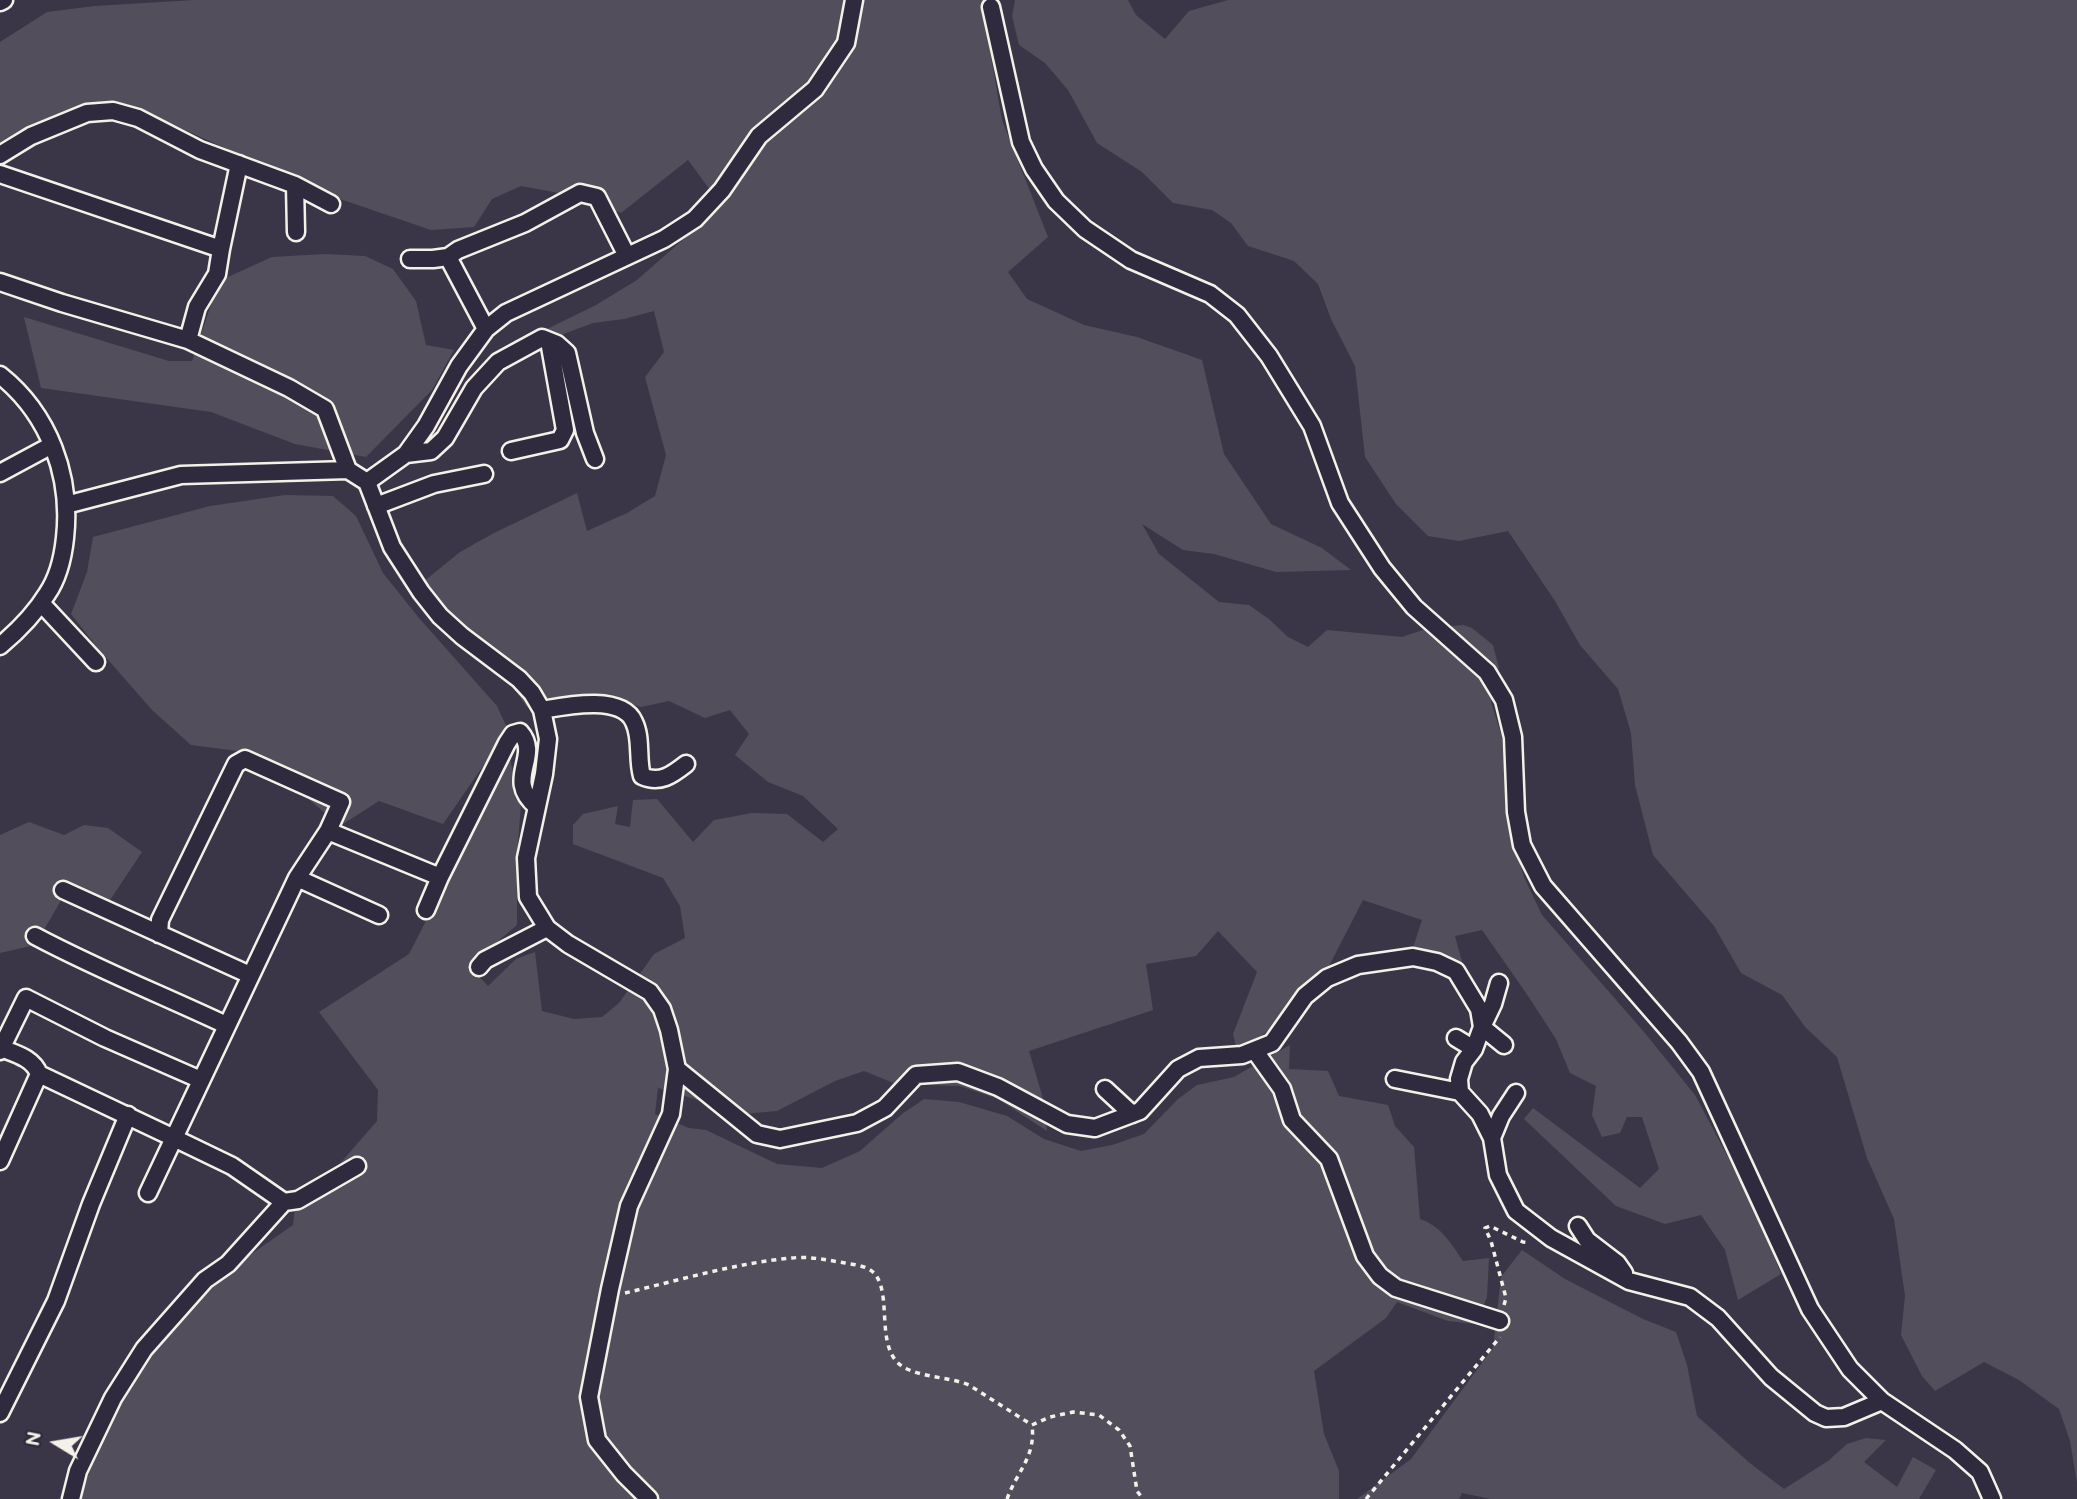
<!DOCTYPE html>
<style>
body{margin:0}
#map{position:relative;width:2077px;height:1499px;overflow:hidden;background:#3b3647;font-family:"Balsamiq Sans",sans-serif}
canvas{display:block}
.north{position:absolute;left:21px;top:1408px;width:70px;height:70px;-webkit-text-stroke:5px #2f2a3d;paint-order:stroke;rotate:281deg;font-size:19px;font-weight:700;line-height:28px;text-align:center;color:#f4f1e8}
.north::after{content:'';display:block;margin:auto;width:24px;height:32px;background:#f4f1e8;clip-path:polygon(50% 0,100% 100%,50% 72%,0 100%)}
</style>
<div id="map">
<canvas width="2077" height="1499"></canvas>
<div class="north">N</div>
</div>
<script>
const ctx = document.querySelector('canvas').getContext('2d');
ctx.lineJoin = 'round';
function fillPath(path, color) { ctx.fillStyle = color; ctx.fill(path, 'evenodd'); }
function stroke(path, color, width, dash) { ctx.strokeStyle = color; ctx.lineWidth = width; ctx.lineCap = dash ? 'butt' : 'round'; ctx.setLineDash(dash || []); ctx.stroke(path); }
fillPath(new Path2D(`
 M194 0H985L982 4 1002 120 1048 237 1008 272 1027 299 1084 325 1137 337 1202 360 1224 454 1271 524 1322 548 1351 570 1276 572 1214 554 1183 550 1142 524 1159 554 1219 602 1249 605 1269 619 1288 637 1308 647 1327 630 1402 637 1429 628 1463 625 1472 628 1493 645 1499 668 1491 702 1502 737 1511 833 1524 877 1542 915 1644 1032 1695 1095 1753 1204 1781 1274 1738 1300 1725 1250 1701 1215 1665 1224 1616 1206 1524 1119 1533 1108 1640 1188 1659 1169 1642 1117H1627L1620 1133 1602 1137 1592 1115 1596 1086 1570 1073 1556 1039 1526 993 1482 930 1455 936 1464 969 1412 951 1422 920 1363 900 1327 970 1284 1018 1256 1040 1236 1046 1233 1034 1257 972 1218 931 1196 956 1146 964 1153 1010 1029 1051 1042 1095 1047 1131 998 1099 960 1086 896 1084 864 1071 835 1081 777 1111 743 1114 658 1088 655 1114 689 1128 706 1130 777 1164 822 1168 860 1151 902 1114 924 1099 959 1102 1007 1116 1044 1139 1081 1151 1112 1145 1144 1134 1178 1099 1197 1085 1234 1077 1290 1045 1289 1069 1328 1071 1339 1096 1388 1105 1395 1126 1414 1147 1420 1219C1441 1226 1451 1243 1463 1261L1489 1258 1487 1297 1476 1324 1448 1321 1397 1302 1386 1318 1314 1371 1324 1434 1339 1471V1499H79L112 1414 152 1349 192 1304 240 1262 293 1225 295 1208 337 1167 377 1121 378 1090 319 1012 409 954 429 915 485 788 510 759 521 804 517 856V925L469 966 488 986 516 959 535 952 542 1011 574 1019 602 1017 619 1003 654 954 685 938 680 906 663 878 573 844V825L583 814 618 806 615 824 630 827 633 800 657 799 693 842 714 820 752 813 787 814 823 842 838 829 803 796 768 782 735 755 749 734 730 710 705 718 669 701 641 707 589 694 527 707 482 643 433 613 423 582 460 552 492 534 577 493 587 531 627 513 655 496 666 455 645 377 664 352 654 311 624 319 593 323 518 351 545 330 596 305 637 280 695 229 716 198 688 160 621 213 575 196 521 186 492 199 474 227 431 230 334 197 145 112C136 110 127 107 118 106 80 101 31 124 0 143V42L47 12 95 6Z
 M1015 0H1128L1136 15 1165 39 1189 11 1228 0H2077V1483L2070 1441 2059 1409 2019 1380 1984 1362 1935 1391 1922 1376 1901 1335 1905 1296 1894 1219 1867 1158 1837 1057 1806 1028 1782 995 1741 973 1714 926 1653 855 1635 785 1631 733 1618 689 1580 645 1555 601 1508 531 1459 541 1428 536 1396 504 1365 457 1355 366 1331 319 1318 284 1294 261 1248 246 1231 223 1212 210 1173 203 1142 172 1097 143 1068 90 1045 63 1019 45 1012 16Z
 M325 254 365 256 393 269 416 301 426 345 454 350 432 390 366 457 295 444 211 412 41 388 24 317 169 361H192L219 281 272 257Z
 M285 495 333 496 356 516 383 573 419 618 497 706 508 730 443 824 379 801 340 826 277 772 245 752 191 745 152 710 96 646 71 614 87 572 93 537 210 506Z
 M29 822 64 835 84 825 108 828 142 852 104 909 63 897 35 945 0 953V835Z
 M1522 1250 1565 1279 1643 1319 1676 1332 1687 1365 1697 1416 1751 1464 1784 1489 1828 1461 1847 1444 1866 1438 1886 1440 1864 1462 1897 1487 1913 1457 1936 1470 1919 1499H1491L1462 1493 1459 1499H1357L1411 1459 1493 1348 1501 1277Z`), '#534e5c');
const street = new Path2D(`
 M0 2 4 0
 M991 7 1021 142 1034 169 1056 201 1085 229 1131 260 1210 294 1237 315 1269 356 1312 426 1340 503 1382 568 1414 607 1487 672 1504 700 1513 737 1516 812 1522 845 1543 886 1679 1042 1701 1072 1810 1309 1850 1369 1882 1401 1955 1450 1980 1472 1992 1499
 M0 155 31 136 87 113 113 111 138 118 200 150 295 185 331 204
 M0 174 221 249 217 274 197 307 188 340 62 303 0 282
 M295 185 296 232
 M221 249 239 164
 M448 257 486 329
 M410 259H433L448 257 458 250 525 223 580 193 597 197 627 256
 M188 340 289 388 325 409 348 470
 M0 375C49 414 72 476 65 538 63 557 58 578 47 594 34 615 19 630 0 646
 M511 451 560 440 565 430 549 341
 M406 454 431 451 445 438 474 388 498 362 542 338 557 344 567 353 585 433 595 459
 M0 473 52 445
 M367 482 406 454 426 426 459 366 486 329 506 313 664 239 695 219 722 190 759 136 815 89 846 43 854 0
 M66 505 181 475 348 470 367 482 392 547 421 592 440 616 462 636 519 679 532 693 542 710 548 739 544 774 526 858 528 897 547 928 568 944 650 992 662 1009 669 1030 677 1069 671 1114 629 1206 610 1289 589 1397 597 1440 624 1474 649 1499
 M376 506 434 484 484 474
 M41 603 96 662
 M542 710C565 706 622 694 634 722 642 738 637 759 642 776 660 784 672 775 686 764
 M297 878 379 915
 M63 890 250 975
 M426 910 440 877
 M159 934 160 920 236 764 245 759 341 802 328 831
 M35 936C97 969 162 995 226 1025
 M479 967 485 960 547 928
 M1499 983 1493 1004 1482 1027 1504 1045
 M1456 1038 1474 1049
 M1 1048C16 1054 33 1058 39 1074
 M0 1051 26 998 105 1038 201 1080
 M1255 1051 1282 1089 1292 1120 1329 1159 1365 1256 1380 1276 1396 1288 1500 1321
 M677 1069 757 1134 780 1139 857 1123 885 1108 916 1075 958 1072 998 1087 1067 1124 1095 1128 1140 1111 1178 1069 1199 1058 1242 1055 1272 1043 1305 996 1327 978 1358 965 1413 957 1437 962 1456 971 1479 1009 1482 1027 1474 1049 1464 1062 1459 1079 1460 1092 1480 1114 1492 1138 1498 1175 1516 1211 1551 1238 1629 1281 1690 1297 1718 1318 1771 1377 1815 1413 1826 1418 1844 1417 1882 1401
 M1395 1079 1460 1092
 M1105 1089 1132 1114
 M1492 1138 1501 1116 1516 1093
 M0 1161 39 1074 174 1138 297 878 328 831 440 877 507 743 513 734 520 732C542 757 503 779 537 807
 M284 1202 298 1200 357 1166
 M1578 1226 1587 1240 1617 1263 1624 1273
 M0 1413 56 1301 91 1204 128 1115
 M71 1499 78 1471 113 1398 144 1349 205 1280 228 1264 284 1202 232 1166 174 1138 148 1193`);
stroke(street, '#f4f1e8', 21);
stroke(new Path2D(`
 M625 1293C680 1280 736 1263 792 1258 809 1256 827 1260 845 1263 856 1265 871 1266 877 1277 892 1302 874 1354 907 1369 927 1378 949 1377 969 1385L1032 1425
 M1504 1305 1506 1298 1491 1241 1485 1228 1490 1226 1523 1242 1529 1243
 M1032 1425 1050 1417 1073 1412 1099 1415 1119 1430 1130 1446 1137 1491 1143 1499
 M1007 1499C1017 1471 1036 1457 1032 1425
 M1366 1499 1500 1337`), '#f4f1e8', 3.5, [5, 5]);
stroke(street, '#2f2a3d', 16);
</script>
